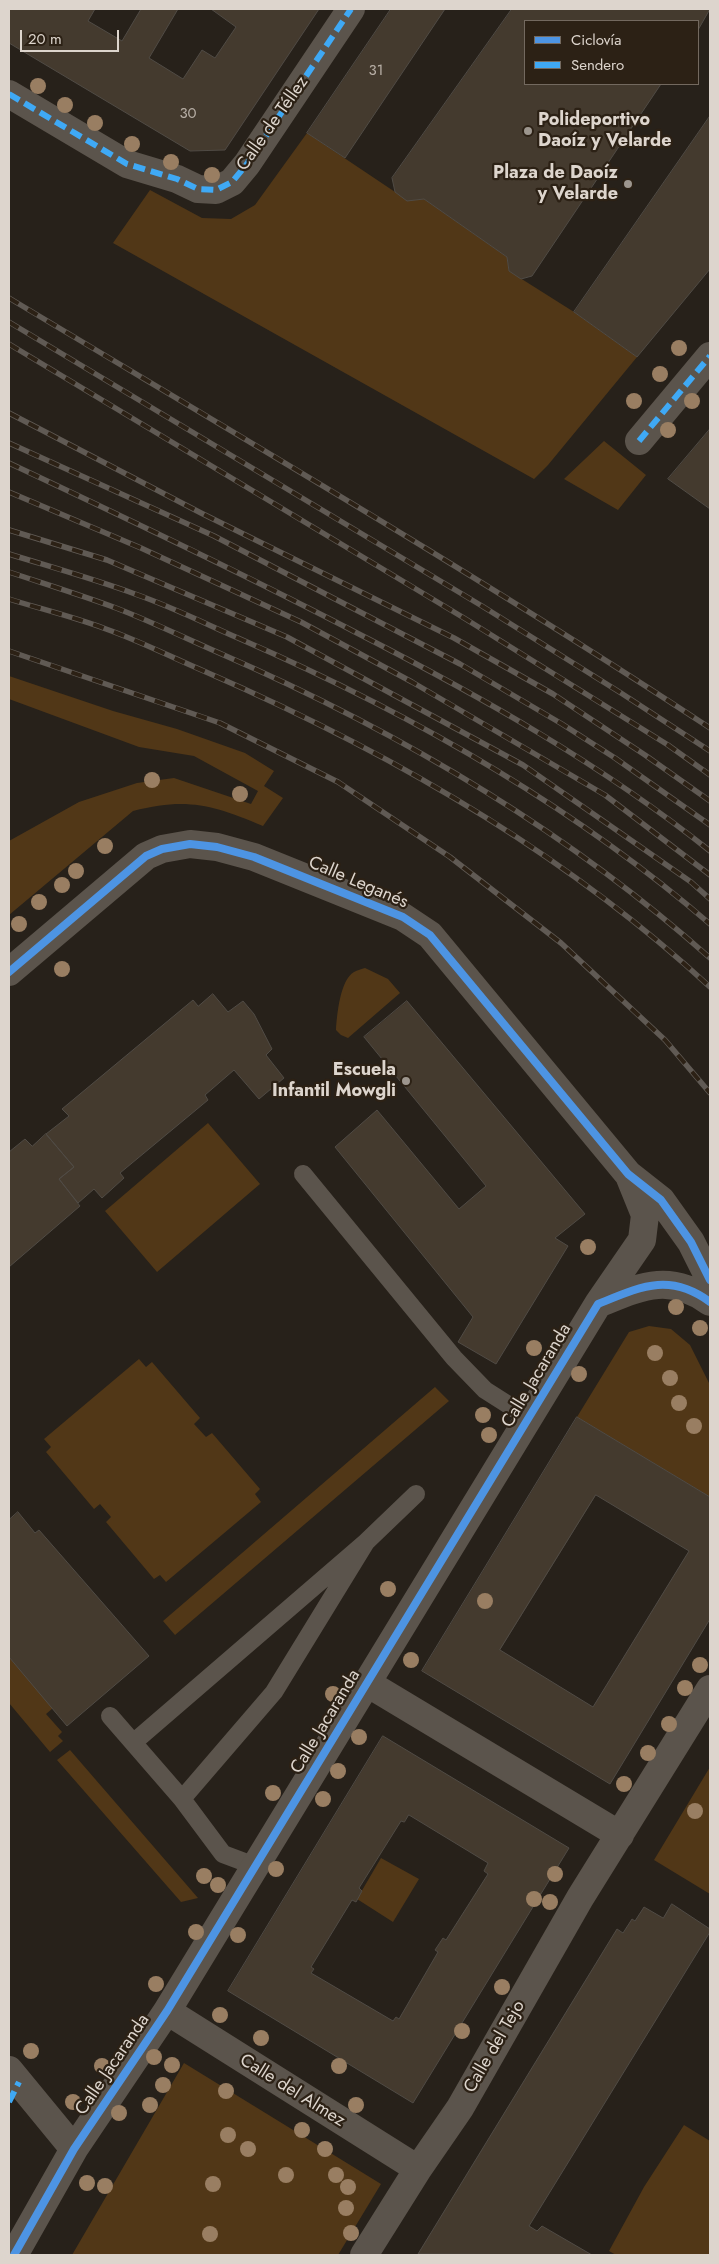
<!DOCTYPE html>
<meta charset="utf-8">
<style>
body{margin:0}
#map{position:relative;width:719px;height:2264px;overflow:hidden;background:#27211a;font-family:Jost,sans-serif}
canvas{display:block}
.frame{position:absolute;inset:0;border:10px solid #ddd5cd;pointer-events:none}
.legend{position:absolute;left:524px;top:20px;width:175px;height:65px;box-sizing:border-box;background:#2c2115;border:1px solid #73695f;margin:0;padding:6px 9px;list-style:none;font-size:15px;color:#ddd5cd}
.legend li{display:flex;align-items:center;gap:10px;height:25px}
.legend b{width:25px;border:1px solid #73695f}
.scale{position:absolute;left:20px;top:30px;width:99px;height:22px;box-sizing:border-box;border:2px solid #ddd5cd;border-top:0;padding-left:6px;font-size:15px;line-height:18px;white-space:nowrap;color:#ddd5cd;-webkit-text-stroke:4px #2c2115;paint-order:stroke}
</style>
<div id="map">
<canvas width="719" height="2264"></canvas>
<div class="frame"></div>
<ul class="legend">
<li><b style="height:6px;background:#4d94e3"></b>Ciclovía</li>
<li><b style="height:6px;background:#3fa9f5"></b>Sendero</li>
</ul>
<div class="scale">20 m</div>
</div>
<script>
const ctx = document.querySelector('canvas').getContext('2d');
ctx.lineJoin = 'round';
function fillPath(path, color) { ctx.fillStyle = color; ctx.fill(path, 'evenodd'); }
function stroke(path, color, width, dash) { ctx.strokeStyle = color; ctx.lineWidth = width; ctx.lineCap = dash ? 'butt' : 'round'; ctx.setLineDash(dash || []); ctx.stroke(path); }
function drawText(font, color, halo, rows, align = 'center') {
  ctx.font = font + ' Jost,sans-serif'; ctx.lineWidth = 4.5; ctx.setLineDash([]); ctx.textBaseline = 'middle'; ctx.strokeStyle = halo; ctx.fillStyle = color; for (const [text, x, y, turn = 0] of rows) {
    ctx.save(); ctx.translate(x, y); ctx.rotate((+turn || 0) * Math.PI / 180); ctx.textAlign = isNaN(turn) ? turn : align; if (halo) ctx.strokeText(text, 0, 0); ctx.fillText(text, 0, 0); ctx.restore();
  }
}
fillPath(new Path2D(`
 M307 133 407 200 424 199 507 257 509 271 574 312 637 357 548 465 534 479 113 243 150 190 202 218 231 219 255 205Z
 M604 441 646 475 618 510 564 479Z
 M9 676 113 711 177 729 245 753 274 771 264 786 283 798 263 826C213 805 187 797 133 811L9 915V841L79 802 137 783 174 778 251 804 258 791 194 756 139 747 9 699Z
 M365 968 388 979 400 993 348 1038 341 1035 336 1030C337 1015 340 980 354 972 357 970 362 969 365 968Z
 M208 1123 260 1184 157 1272 105 1211Z
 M649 1326 671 1329 690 1345 710 1385V1497L577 1417 629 1332Z
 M139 1359 146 1367 152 1362 200 1418 194 1424 206 1437 212 1433 260 1489 255 1494 261 1502 166 1582 160 1575 154 1579 106 1522 111 1517 100 1504 94 1509 46 1452 51 1447 44 1439Z
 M435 1387 449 1401 175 1635 163 1621Z
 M9 1657 53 1708 46 1714 62 1732 58 1736 63 1741 50 1752 9 1703Z
 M70 1750 198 1898 181 1902 57 1760Z
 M710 1767V1894L654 1860Z
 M381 1858 419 1879 393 1922 357 1899Z
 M184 2063 381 2184 338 2255H72Z
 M684 2125 710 2141V2255H616L609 2251 644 2187Z`), '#513717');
const building = new Path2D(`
 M9 9H95L88 21 122 41 141 9H178L149 58 183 79 202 50 215 58 236 27 211 9H319L225 150 190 151 9 43Z
 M391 9H445L345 158 307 133Z
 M512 9H710L698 30V21H525V84H661L532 276 521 279 509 271 507 257 424 199 407 201 395 192 392 178Z
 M710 116V269L637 357 574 312Z
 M710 429V509L668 479Z
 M213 994 228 1012 243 1001 254 1014 272 1049 266 1055 284 1078 259 1099 234 1070 205 1095 208 1100 120 1173 124 1178 102 1198 94 1189 78 1203 59 1179 74 1167 46 1134 69 1116 62 1109 193 1000 198 1006Z
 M407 1001 585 1214 555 1238 568 1246 496 1364 458 1342 473 1317 335 1147 377 1110 459 1209 486 1186 364 1037Z
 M46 1134 74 1167 59 1179 80 1206 9 1267V1152L25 1139 32 1146Z
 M577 1417 710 1497V1619L610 1784 422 1671ZM596 1495 689 1551 593 1707 500 1650Z
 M18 1512 35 1533 39 1530 149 1656 67 1726 9 1657V1520Z
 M383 1736 569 1848 413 2103 228 1991ZM409 1815 488 1863 484 1871 488 1874 446 1940 443 1938 435 1950 438 1952 399 2019 396 2017 393 2021 311 1973 314 1969 311 1967 352 1900 356 1902 362 1891 359 1888 401 1821 404 1822Z
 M672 1904 710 1929V1932L529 2226 537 2231 542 2226 592 2255 418 2254 617 1929 623 1933 632 1919 635 1921 644 1907 663 1918Z`);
fillPath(building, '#443a2e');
stroke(building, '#504b45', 1);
stroke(new Path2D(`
 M303 1174 454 1358 485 1390 529 1418
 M366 1542 416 1494
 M110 1716 182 1799 223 1854 255 1866
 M134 1742 366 1542 274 1692 182 1799`), '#5b544c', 18);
stroke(new Path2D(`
 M9 94 127 164 177 179 198 189 216 190 232 182 247 164 351 9
 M639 441 710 356
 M9 972 146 856 162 849 190 844 217 847 254 857 403 917 430 935 628 1174 661 1200 691 1242 710 1280
 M598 1304 642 1240 645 1215 630 1178
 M367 1683 620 1835
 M167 2011 418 2169
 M9 2070 74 2149
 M14 2255 74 2149 167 2011 598 1304C640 1287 669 1272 710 1302
 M364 2255 418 2169 460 2108 580 1898 710 1689`), '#5b544c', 28);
const rail = new Path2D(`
 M9 298C244 439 481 577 710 728
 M9 322 482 606 621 693 710 751
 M9 344 464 618 668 745 710 775
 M9 413 201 513 454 638 553 694 645 755 710 801
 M9 443 214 536 460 664 562 724 615 758 710 825
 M9 463C126 518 242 573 357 633 480 696 601 764 710 851
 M9 492 141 548 301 622 412 682 605 795 710 875
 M9 530 107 560 287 637 523 765 691 882 710 899
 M9 554C51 567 94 579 135 594 170 606 204 623 238 638 406 711 571 804 710 924
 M9 572C45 584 81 595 116 608 150 621 183 637 217 652 394 729 565 829 710 958
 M9 599C41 609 74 617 106 629 140 641 173 658 206 672 388 751 564 852 710 987
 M9 651 220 723 338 782 450 857 561 943 665 1040 710 1093`);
stroke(rail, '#605a54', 5.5);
stroke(rail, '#2c2115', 4, [11]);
stroke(new Path2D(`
 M9 94 127 164 177 179 198 189 216 190 232 182 247 164 351 9
 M639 441 710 356
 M9 2102 19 2082`), '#3fa9f5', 6, [12, 6]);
stroke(new Path2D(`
 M9 972 146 856 162 849 190 844 217 847 254 857 403 917 430 935 628 1174 661 1200 691 1242 710 1280
 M14 2255 74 2149 167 2011 598 1304C640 1287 669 1272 710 1302`), '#4d94e3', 8);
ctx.fillStyle = '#997e62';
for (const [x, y] of [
 [38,86],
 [65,105],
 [95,123],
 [132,144],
 [171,162],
 [212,175],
 [679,348],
 [660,374],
 [634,401],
 [692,401],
 [668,430],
 [152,780],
 [240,794],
 [105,846],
 [76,871],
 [62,885],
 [39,902],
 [19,924],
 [62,969],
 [588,1247],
 [676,1307],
 [700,1328],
 [534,1348],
 [655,1353],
 [579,1374],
 [670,1378],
 [679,1403],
 [483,1415],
 [694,1426],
 [489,1435],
 [388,1589],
 [485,1601],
 [411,1660],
 [700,1665],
 [685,1688],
 [333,1694],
 [669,1724],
 [359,1737],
 [648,1753],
 [338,1771],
 [624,1784],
 [273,1793],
 [323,1799],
 [695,1811],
 [276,1869],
 [555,1874],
 [204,1876],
 [218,1885],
 [534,1899],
 [550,1902],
 [196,1932],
 [238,1935],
 [156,1984],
 [502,1987],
 [220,2015],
 [462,2031],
 [261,2038],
 [31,2051],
 [154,2057],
 [172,2065],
 [102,2066],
 [339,2066],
 [163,2085],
 [226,2091],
 [73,2102],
 [150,2105],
 [356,2105],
 [119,2113],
 [302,2130],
 [228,2135],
 [248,2149],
 [325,2149],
 [286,2175],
 [336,2175],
 [87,2183],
 [213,2184],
 [105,2186],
 [348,2187],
 [346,2208],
 [351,2233],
 [210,2234]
]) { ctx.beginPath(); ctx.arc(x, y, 8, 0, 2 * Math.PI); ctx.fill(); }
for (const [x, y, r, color] of [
 [528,131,5,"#9d968e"],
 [628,184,5,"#9d968e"],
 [406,1081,5,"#9d968e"]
]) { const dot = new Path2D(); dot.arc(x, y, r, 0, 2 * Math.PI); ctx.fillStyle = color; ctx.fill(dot); stroke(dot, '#2c2115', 2); }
drawText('15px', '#b7aea5', null, [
 ["31",376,71],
 ["30",188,114]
]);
drawText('bold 18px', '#ddd5cd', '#2c2115', [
 ["Polideportivo",538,121,"left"],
 ["Daoíz y Velarde",538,142,"left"],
 ["Plaza de Daoíz",618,174],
 ["y Velarde",618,195],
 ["Escuela",396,1071],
 ["Infantil Mowgli",396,1092]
], 'right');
drawText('18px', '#ddd5cd', '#2c2115', [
 ["Calle de Téllez",273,124,-55],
 ["Calle Leganés",358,883,23],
 ["Calle Jacaranda",537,1376,-59],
 ["Calle Jacaranda",326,1722,-59],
 ["Calle del Tejo",495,2047,-60],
 ["Calle Jacaranda",113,2065,-56],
 ["Calle del Almez",292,2091,32]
]);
</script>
